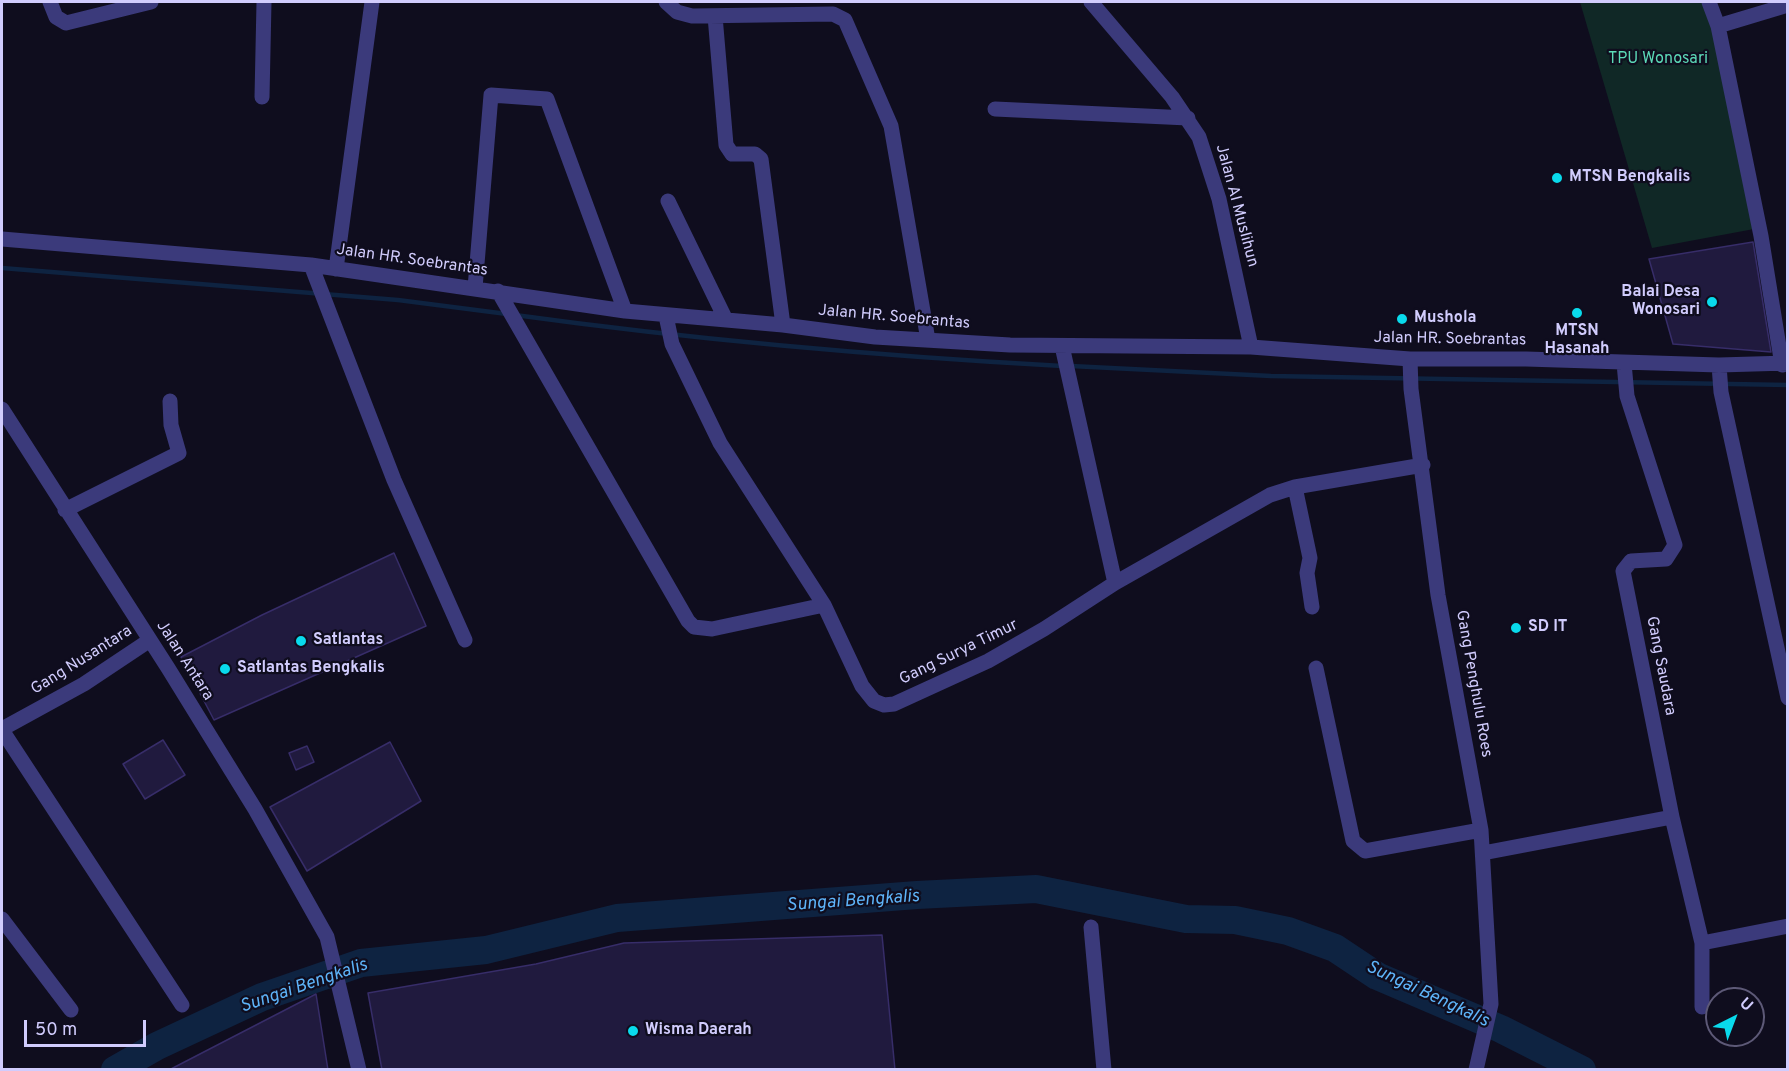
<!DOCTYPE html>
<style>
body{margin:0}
#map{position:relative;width:1789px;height:1071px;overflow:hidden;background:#0f0d1e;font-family:Overpass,sans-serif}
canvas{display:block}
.frame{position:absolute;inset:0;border:3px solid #d1ccfd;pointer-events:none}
.north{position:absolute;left:1705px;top:987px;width:60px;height:60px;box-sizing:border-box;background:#0f0d1e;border:2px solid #5d5977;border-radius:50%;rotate:42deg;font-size:16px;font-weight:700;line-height:24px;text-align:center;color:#d1ccfd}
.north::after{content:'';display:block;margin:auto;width:21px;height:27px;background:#09daec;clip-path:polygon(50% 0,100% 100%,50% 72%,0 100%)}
.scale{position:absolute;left:24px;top:1020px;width:122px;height:27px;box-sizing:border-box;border:3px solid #d1ccfd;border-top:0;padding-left:8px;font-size:18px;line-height:21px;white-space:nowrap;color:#d1ccfd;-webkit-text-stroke:4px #0f0d1e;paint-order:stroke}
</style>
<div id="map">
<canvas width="1789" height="1071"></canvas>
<div class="frame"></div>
<div class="north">U</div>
<div class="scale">50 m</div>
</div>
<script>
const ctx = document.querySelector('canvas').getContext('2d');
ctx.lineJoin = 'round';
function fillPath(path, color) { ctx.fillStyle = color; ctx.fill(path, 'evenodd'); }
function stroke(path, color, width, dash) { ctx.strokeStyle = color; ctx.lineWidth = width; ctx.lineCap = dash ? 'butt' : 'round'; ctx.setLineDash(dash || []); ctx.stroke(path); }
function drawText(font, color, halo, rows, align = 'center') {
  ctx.font = font + ' Overpass,sans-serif'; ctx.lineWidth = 4.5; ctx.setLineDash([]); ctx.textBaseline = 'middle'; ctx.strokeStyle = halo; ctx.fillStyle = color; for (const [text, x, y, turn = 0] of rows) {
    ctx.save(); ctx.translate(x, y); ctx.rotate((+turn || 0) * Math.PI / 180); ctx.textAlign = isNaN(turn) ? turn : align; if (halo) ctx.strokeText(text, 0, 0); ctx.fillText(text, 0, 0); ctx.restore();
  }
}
fillPath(new Path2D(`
 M1580 2H1702L1711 25 1754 229 1652 248Z`), '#102826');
stroke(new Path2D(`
 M2 268 398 300 507 314
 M515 315C697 340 879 356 1062 366
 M1071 366 1271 376 1788 385`), '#0e2341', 4.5);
stroke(new Path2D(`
 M115 1070 157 1046 262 997 361 963 486 950 617 918 917 895 1036 889 1186 919 1235 920 1288 931 1335 948 1377 976 1501 1029 1582 1070`), '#0e2341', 28);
const building = new Path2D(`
 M1753 242 1771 352 1673 344 1649 259Z
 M394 553 426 626 214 720 181 657 262 615Z
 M163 740 185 775 145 799 123 764Z
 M390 742 421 801 307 871 270 807Z
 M307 746 314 762 296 770 289 753Z
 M882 935 895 1070H382L368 993 536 964 624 943Z
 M316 994 328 1070H169Z`);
fillPath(building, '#201a3e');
stroke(building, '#372d69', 1.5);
stroke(new Path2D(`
 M50 2 56 17 66 23 151 2
 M666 2 677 12 692 16 833 14 845 20 891 126 928 340
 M1091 2 1172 97 1199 137 1219 199 1251 347
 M1709 2 1718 26 1761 236 1782 365
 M715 16 726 145 732 154H755L761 159 783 325
 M1718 26 1788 5
 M262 97 264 2
 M995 109 1188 118
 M668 201 726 320
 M2 239 311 265 625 311 783 325 875 337 1010 345 1251 347 1410 359H1526L1719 365 1788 363
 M311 265 394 480 465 640
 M336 269 372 2
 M475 288 491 95 547 99 625 311
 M498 291 688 621 694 627 712 629 824 605
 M666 316 672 344 720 443 824 605 862 686 874 701 884 705 894 704 988 661 1044 629 1115 583 1270 495 1295 487 1423 465
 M1062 346 1115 583
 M1410 359 1411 389 1438 595 1481 830 1491 1004 1476 1070
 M1624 363 1627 396 1675 545 1666 559 1631 561 1623 571 1672 817 1702 943V1007
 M1719 365 1721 392 1788 698
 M2 409 168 668 255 809 327 937 359 1070
 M1295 487 1310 558 1307 573 1312 607
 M65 510 179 453 171 425 170 401
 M1316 668 1353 841 1365 851 1481 830
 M2 729 84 684 150 640
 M2 730 182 1005
 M1483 853 1672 817
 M2 919 71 1010
 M1091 927 1104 1070
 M1702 943 1788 926`), '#3b3a7b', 15);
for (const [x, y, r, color] of [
 [1557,178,6,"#09daec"],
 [1712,302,6,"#09daec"],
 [1577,313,6,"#09daec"],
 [1402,319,6,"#09daec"],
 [1516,628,6,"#09daec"],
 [301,641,6,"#09daec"],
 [225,669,6,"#09daec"],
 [633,1031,6,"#09daec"]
]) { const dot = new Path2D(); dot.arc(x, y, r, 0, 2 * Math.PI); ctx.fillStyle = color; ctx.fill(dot); stroke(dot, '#0f0d1e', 2); }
drawText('16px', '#5cd9b7', '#0f0d1e', [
 ["TPU Wonosari",1658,60]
]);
drawText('bold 16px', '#d1ccfd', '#0f0d1e', [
 ["MTSN Bengkalis",1569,178],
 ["Balai Desa",1700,293,"right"],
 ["Wonosari",1700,311,"right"],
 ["Mushola",1414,319],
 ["MTSN",1577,332,"center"],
 ["Hasanah",1577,350,"center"],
 ["SD IT",1528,628],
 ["Satlantas",313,641],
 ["Satlantas Bengkalis",237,669],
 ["Wisma Daerah",645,1031]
], 'left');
drawText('16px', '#d1ccfd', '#0f0d1e', [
 ["Jalan Al Muslihun",1236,206,75],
 ["Jalan HR. Soebrantas",412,261,8],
 ["Jalan HR. Soebrantas",894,318,5],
 ["Jalan HR. Soebrantas",1450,340,1],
 ["Gang Surya Timur",959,653,-26],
 ["Gang Nusantara",82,661,-32],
 ["Jalan Antara",184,661,57],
 ["Gang Saudara",1660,666,79],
 ["Gang Penghulu Roes",1473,684,80]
]);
drawText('italic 18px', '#5eb4f9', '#0f0d1e', [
 ["Sungai Bengkalis",853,902,-4],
 ["Sungai Bengkalis",304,987,-19],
 ["Sungai Bengkalis",1427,995,25]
]);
</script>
